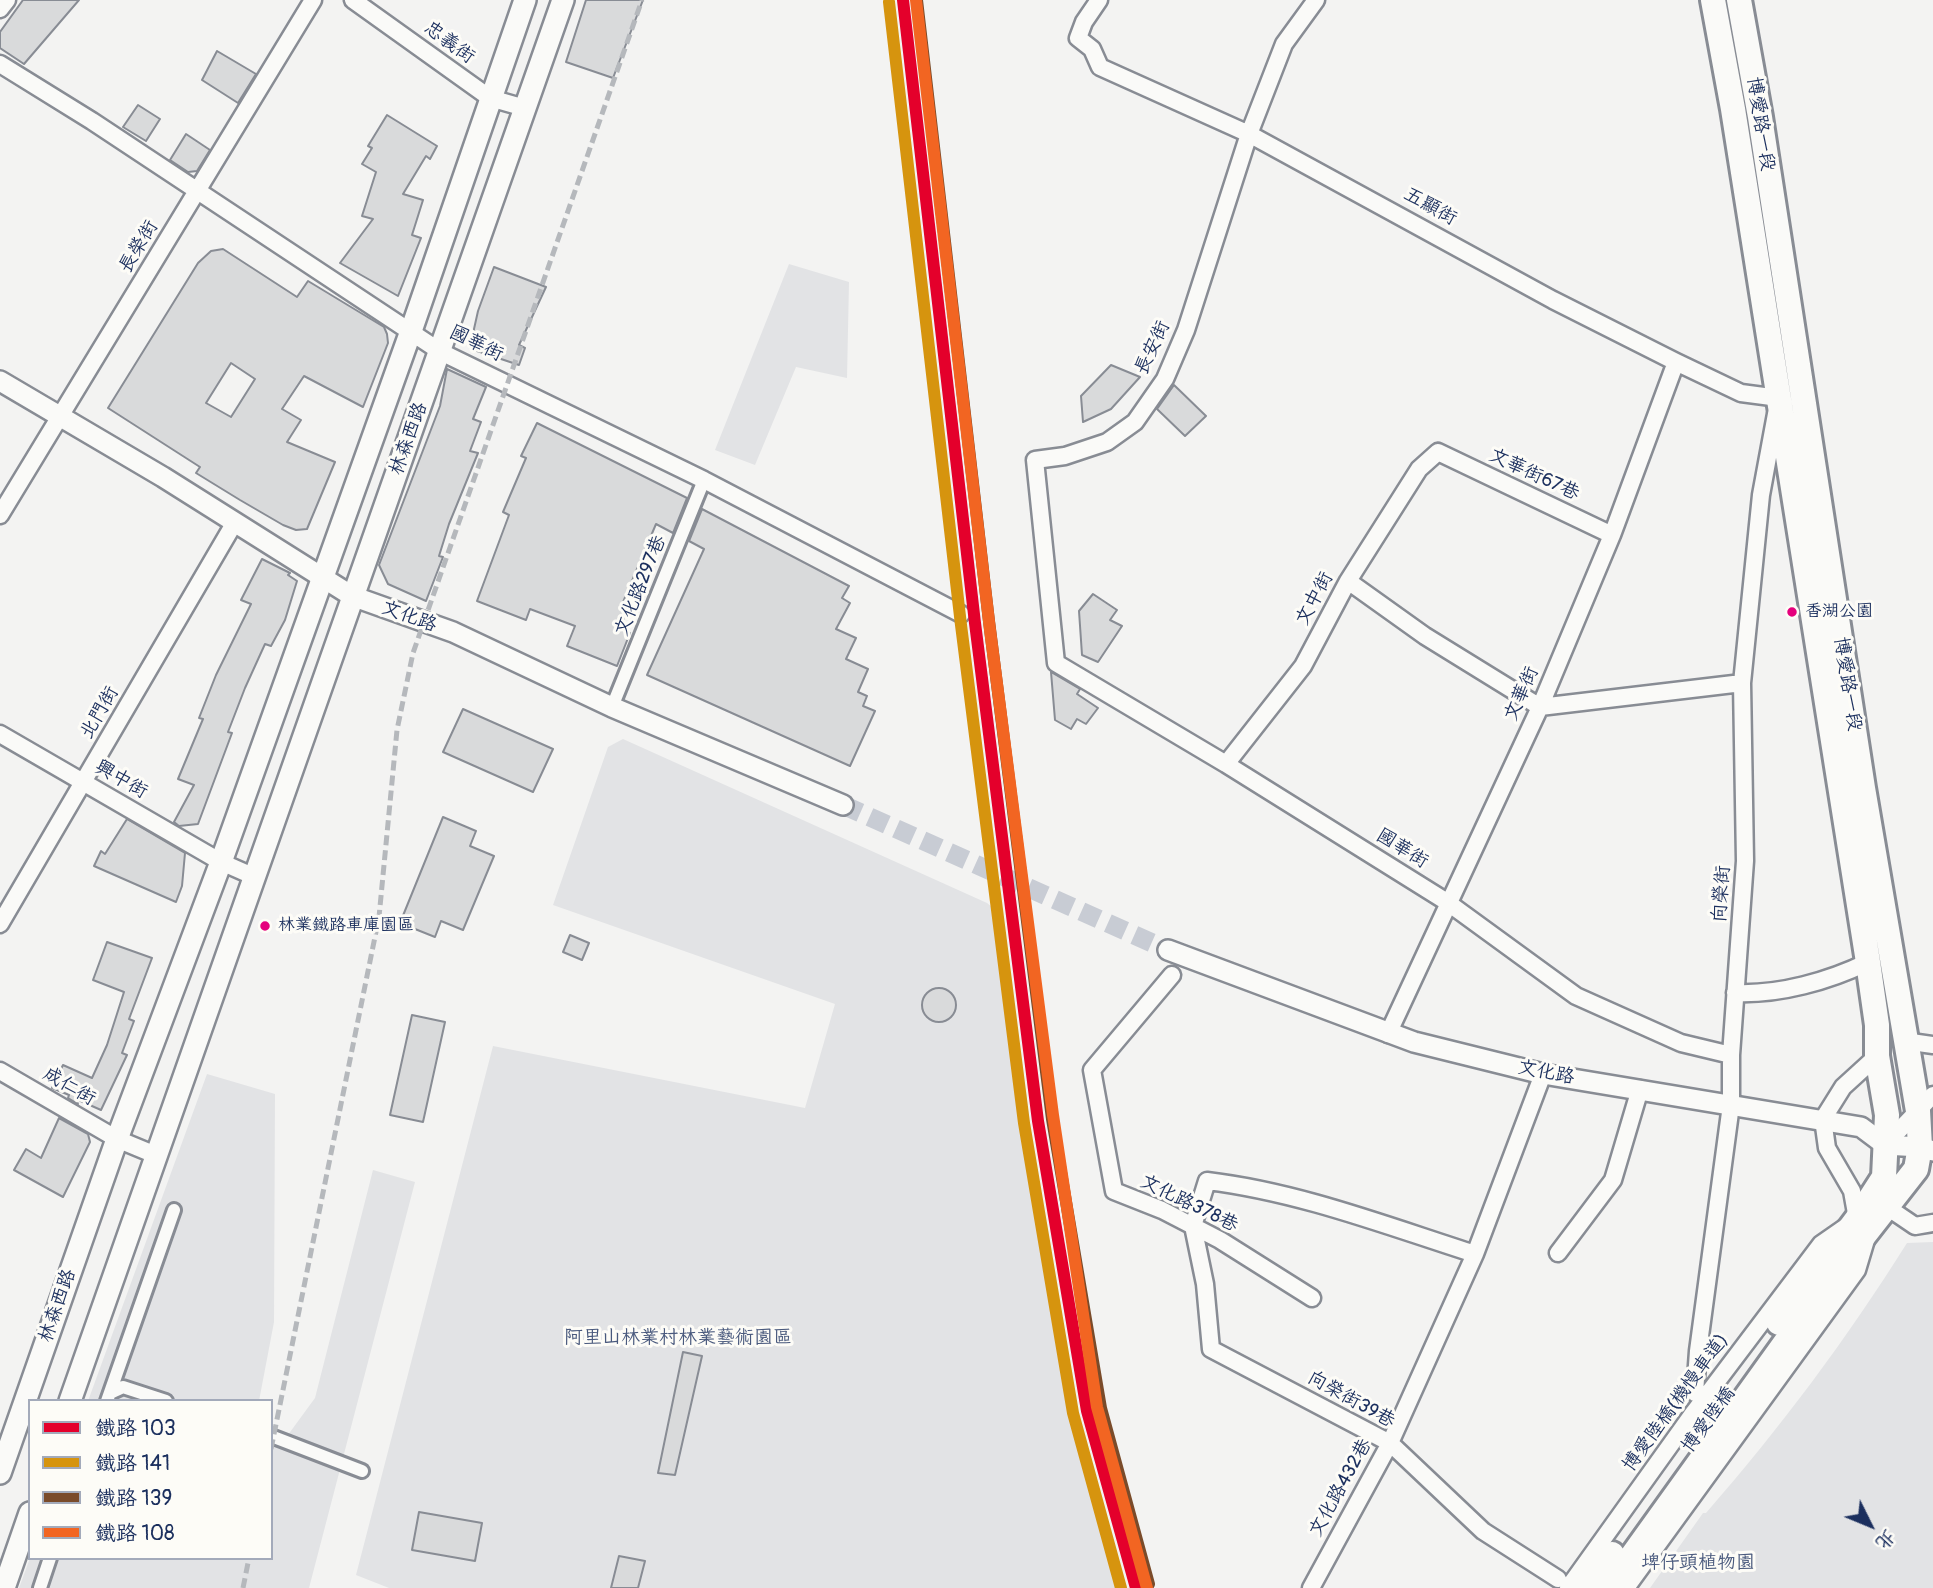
<!DOCTYPE html>
<meta charset="utf-8">
<style>
body{margin:0}
#map{position:relative;width:1933px;height:1588px;overflow:hidden;background:#f3f3f2;font-family:Pangolin,"LXGW WenKai TC",sans-serif}
canvas{display:block}
.legend{position:absolute;left:28px;top:1399px;width:245px;height:161px;box-sizing:border-box;background:#fdfcf7;border:2px solid #a3aaba;margin:0;padding:9px 12px;list-style:none;font-size:21px;color:#1b2f5e}
.legend li{display:flex;align-items:center;gap:14px;height:35px}
.legend b{width:35px;border:2px solid #a3aaba}
.north{position:absolute;left:1835px;top:1490px;width:70px;height:70px;-webkit-text-stroke:5px #fdfcf7;paint-order:stroke;rotate:133deg;font-size:19px;font-weight:700;line-height:28px;text-align:center;color:#1b2f5e}
.north::after{content:'';display:block;margin:auto;width:24px;height:32px;background:#1b2f5e;clip-path:polygon(50% 0,100% 100%,50% 72%,0 100%)}
</style>
<div id="map">
<canvas width="1933" height="1588"></canvas>
<ul class="legend">
<li><b style="height:9px;background:#e4002b"></b>鐵路 103</li>
<li><b style="height:9px;background:#d6940e"></b>鐵路 141</li>
<li><b style="height:9px;background:#7a4b2a"></b>鐵路 139</li>
<li><b style="height:9px;background:#f26522"></b>鐵路 108</li>
</ul>
<div class="north">北</div>
</div>
<script>
const ctx = document.querySelector('canvas').getContext('2d');
ctx.lineJoin = 'round';
function fillPath(path, color) { ctx.fillStyle = color; ctx.fill(path, 'evenodd'); }
function stroke(path, color, width, dash) { ctx.strokeStyle = color; ctx.lineWidth = width; ctx.lineCap = dash ? 'butt' : 'round'; ctx.setLineDash(dash || []); ctx.stroke(path); }
function drawText(font, color, halo, rows, align = 'center') {
  ctx.font = font + ' Pangolin,"LXGW WenKai TC",sans-serif'; ctx.lineWidth = 6; ctx.setLineDash([]); ctx.textBaseline = 'middle'; ctx.strokeStyle = halo; ctx.fillStyle = color; for (const [text, x, y, turn = 0] of rows) {
    ctx.save(); ctx.translate(x, y); ctx.rotate((+turn || 0) * Math.PI / 180); ctx.textAlign = isNaN(turn) ? turn : align; if (halo) ctx.strokeText(text, 0, 0); ctx.fillText(text, 0, 0); ctx.restore();
  }
}
fillPath(new Path2D(`
 M789 264 849 282 847 378 796 367 755 465 715 450Z
 M623 739 987 903 1002 915 1060 1346 1089 1489 1122 1588H389L356 1575 493 1046 805 1108 835 1004 553 905 608 747Z
 M207 1074 275 1094 274 1322 259 1401H88Z
 M373 1170 415 1182 309 1588H19L30 1558H271V1436L285 1439 315 1398Z
 M1933 1242V1588H1650L1703 1513H1706C1781 1427 1846 1340 1907 1243Z`), '#e2e3e5');
const building = new Path2D(`
 M23 0H79L24 64 0 48V32Z
 M586 0H643L613 78 566 62Z
 M217 51 256 74 238 103 202 80Z
 M138 105 160 119 146 141 123 127Z
 M387 115 437 146 430 159 426 156 403 194 423 200 412 235 421 238 398 296 340 263 373 219 362 216 376 172 362 164 372 148 368 146Z
 M186 134 210 150 197 171 188 172 170 160Z
 M223 249 297 297 308 281 384 327 387 334 388 343 363 407 304 376 282 409 301 420 287 442 335 462 307 529 296 530 283 525 240 500 196 473 200 467 108 408 198 263 211 251ZM231 363 255 379 231 417 206 403Z
 M494 267 546 287 519 345 525 348 519 365 477 351 475 343 474 329 478 311Z
 M1111 365 1140 377 1111 409 1083 422 1081 396Z
 M447 369 486 387 473 419 481 422 470 451 478 453 449 524 439 556 443 557 426 601 388 584 379 565 440 406Z
 M1174 385 1206 416 1185 436 1157 409Z
 M537 423 687 498 673 533 656 524 621 607 627 610 620 628 630 633 617 666 567 646 575 626 530 609 526 620 477 601 509 515 503 512 526 458 521 456Z
 M702 509 849 586 842 598 850 603 836 629 856 638 846 659 868 669 858 692 867 696 863 706 875 711 850 766 647 675 704 549 689 541Z
 M262 559 290 573 288 575 297 581 285 620 271 646 265 644 245 688 228 732 232 733 198 824 179 826 174 822 194 785 178 779 203 719 199 718 216 675 251 604 241 600Z
 M1093 594 1117 610 1110 620 1122 626 1098 662 1082 655 1079 611Z
 M1051 672 1080 689 1077 694 1098 708 1086 724 1077 719 1071 729 1055 720Z
 M463 709 553 749 533 792 443 752Z
 M443 817 476 831 470 846 494 856 463 930 441 921 435 937 400 923Z
 M127 819 185 853 182 886 176 902 94 866 101 851 105 854Z
 M570 935 589 943 582 960 563 952Z
 M107 942 152 958 129 1019 134 1021 122 1053 127 1055 101 1110 76 1099 78 1104 68 1098 69 1095 52 1088 63 1065 92 1078 107 1045 124 992 93 980Z
 M922 1005a17 17 0 1 1 34 0a17 17 0 1 1-34 0Z
 M412 1015 445 1022 423 1122 390 1115Z
 M59 1118 88 1134 90 1142 63 1197 14 1170 26 1149 41 1158Z
 M683 1352 702 1356 675 1475 658 1473Z
 M419 1512 482 1523 475 1561 412 1550Z
 M619 1556 645 1561 638 1588H611Z`);
fillPath(building, '#d9dadb');
stroke(building, '#888c94', 2);
stroke(new Path2D(`
 M843 805 1168 950`), '#c8ccd4', 19, [19, 10]);
const pedestrian = new Path2D(`
 M612 707 704 480
 M110 1393 123 1387 166 1401
 M107 1401 174 1210
 M271 1436 362 1471
 M40 1588 50 1558`);
const minor = new Path2D(`
 M353 0 490 98 525 108
 M1099 0 1084 22 1078 38 1092 49 1100 67 1249 134 1553 300 1676 362 1741 393 1779 398 1784 402
 M1316 0 1284 44 1249 134 1186 330 1165 379 1135 422 1107 442 1065 456 1035 460 1056 663 1226 764 1447 902 1576 996 1681 1043 1731 1055
 M0 9 7 0
 M0 64 92 121 441 352 704 480 961 614
 M0 515 313 0
 M1348 581 1425 636 1540 707 1742 683
 M0 734 221 862 255 877
 M1226 764 1303 666 1348 581 1419 469 1438 452 1612 535
 M0 924 235 522
 M1172 975 1092 1070 1114 1191 1162 1210 1220 1240 1312 1298
 M1735 993C1779 995 1829 981 1868 962
 M1388 1034 1540 707 1612 535 1676 362
 M1904 1041 1933 1045
 M0 1071 117 1139 158 1156
 M1885 1145 1933 1095
 M1887 1207 1915 1226 1933 1223
 M1558 1253 1613 1180 1640 1089
 M1475 1254C1387 1226 1299 1192 1207 1181L1193 1226 1205 1284 1211 1349 1390 1443 1483 1531 1558 1579
 M1695 1393 1698 1351 1731 1105V1055L1745 861 1742 683 1761 495 1776 414
 M1311 1588 1390 1443 1475 1254 1543 1074
 M1568 1588 1694 1412 1821 1244 1857 1219 1852 1191 1827 1148 1823 1119 1843 1087 1877 1056
 M1626 1588 1857 1270 1866 1240`);
const tertiary = new Path2D(`
 M0 381 163 477 352 596 453 632 612 707 843 805
 M1168 950 1414 1042 1543 1074 1861 1127 1885 1145 1920 1147 1933 1151`);
const secondary = new Path2D(`
 M70 1401 563 0
 M0 1473 117 1139 221 862 411 331 525 0
 M4 1588 30 1513`);
const primary = new Path2D(`
 M1713 0 1733 109 1868 962 1877 1025V1056L1887 1115 1884 1177 1857 1219 1779 1323
 M1588 1588 1612 1554
 M1609 1588 1844 1261 1916 1169 1920 1147 1918 1111 1863 788 1760 117 1739 0`);
stroke(pedestrian, '#888c94', 18);
stroke(minor, '#888c94', 21);
stroke(tertiary, '#888c94', 24);
stroke(secondary, '#888c94', 26);
stroke(primary, '#888c94', 30);
stroke(pedestrian, '#fafaf8', 12);
stroke(minor, '#fafaf8', 16);
stroke(tertiary, '#fafaf8', 19);
stroke(secondary, '#fafaf8', 21);
stroke(primary, '#fafaf8', 24);
stroke(new Path2D(`
 M271 1449 379 917 397 730 413 653 642 0
 M243 1588 249 1558`), '#b5b8bc', 5, [10, 5]);
stroke(new Path2D(`
 M903 0 975 623 1038 1121 1087 1411 1136 1588`), '#e4002b', 12);
stroke(new Path2D(`
 M889 2 961 625 1024 1123 1073 1413 1121 1588`), '#d6940e', 12);
stroke(new Path2D(`
 M917 0 989 621 1052 1119 1101 1408 1149 1584`), '#7a4b2a', 12);
stroke(new Path2D(`
 M916 0 990 630 1053 1115 1097 1407 1147 1588`), '#f26522', 12);
for (const [x, y, r, color] of [
 [1792,612,6,"#e5007d"],
 [265,926,6,"#e5007d"]
]) { const dot = new Path2D(); dot.arc(x, y, r, 0, 2 * Math.PI); ctx.fillStyle = color; ctx.fill(dot); stroke(dot, '#fdfcf7', 2.5); }
drawText('17px', '#1b2f5e', '#fdfcf7', [
 ["香湖公園",1805,612],
 ["林業鐵路車庫園區",278,926]
], 'left');
drawText('19px', '#1b2f5e', '#fdfcf7', [
 ["忠義街",449,43,36],
 ["博愛路一段",1760,124,81],
 ["五顯街",1430,207,29],
 ["長榮街",139,247,-59],
 ["國華街",476,344,26],
 ["長安街",1153,348,-65],
 ["林森西路",409,439,-70],
 ["文華街67巷",1534,475,25],
 ["文化路297巷",641,586,-68],
 ["文中街",1315,599,-62],
 ["文化路",409,617,20],
 ["博愛路一段",1847,684,81],
 ["文華街",1522,694,-66],
 ["北門街",100,713,-60],
 ["興中街",121,780,30],
 ["國華街",1402,849,32],
 ["向榮街",1722,894,-86],
 ["文化路",1546,1073,11],
 ["成仁街",69,1087,30],
 ["文化路378巷",1189,1204,26],
 ["林森西路",58,1306,-71],
 ["向榮街39巷",1351,1400,29],
 ["博愛陸橋(機慢車道)",1676,1403,-54],
 ["博愛陸橋",1709,1420,-54],
 ["文化路432巷",1341,1488,-61]
]);
drawText('19px', '#49597d', '#fdfcf7', [
 ["阿里山林業村林業藝術園區",678,1338],
 ["埤仔頭植物園",1698,1563]
]);
</script>
